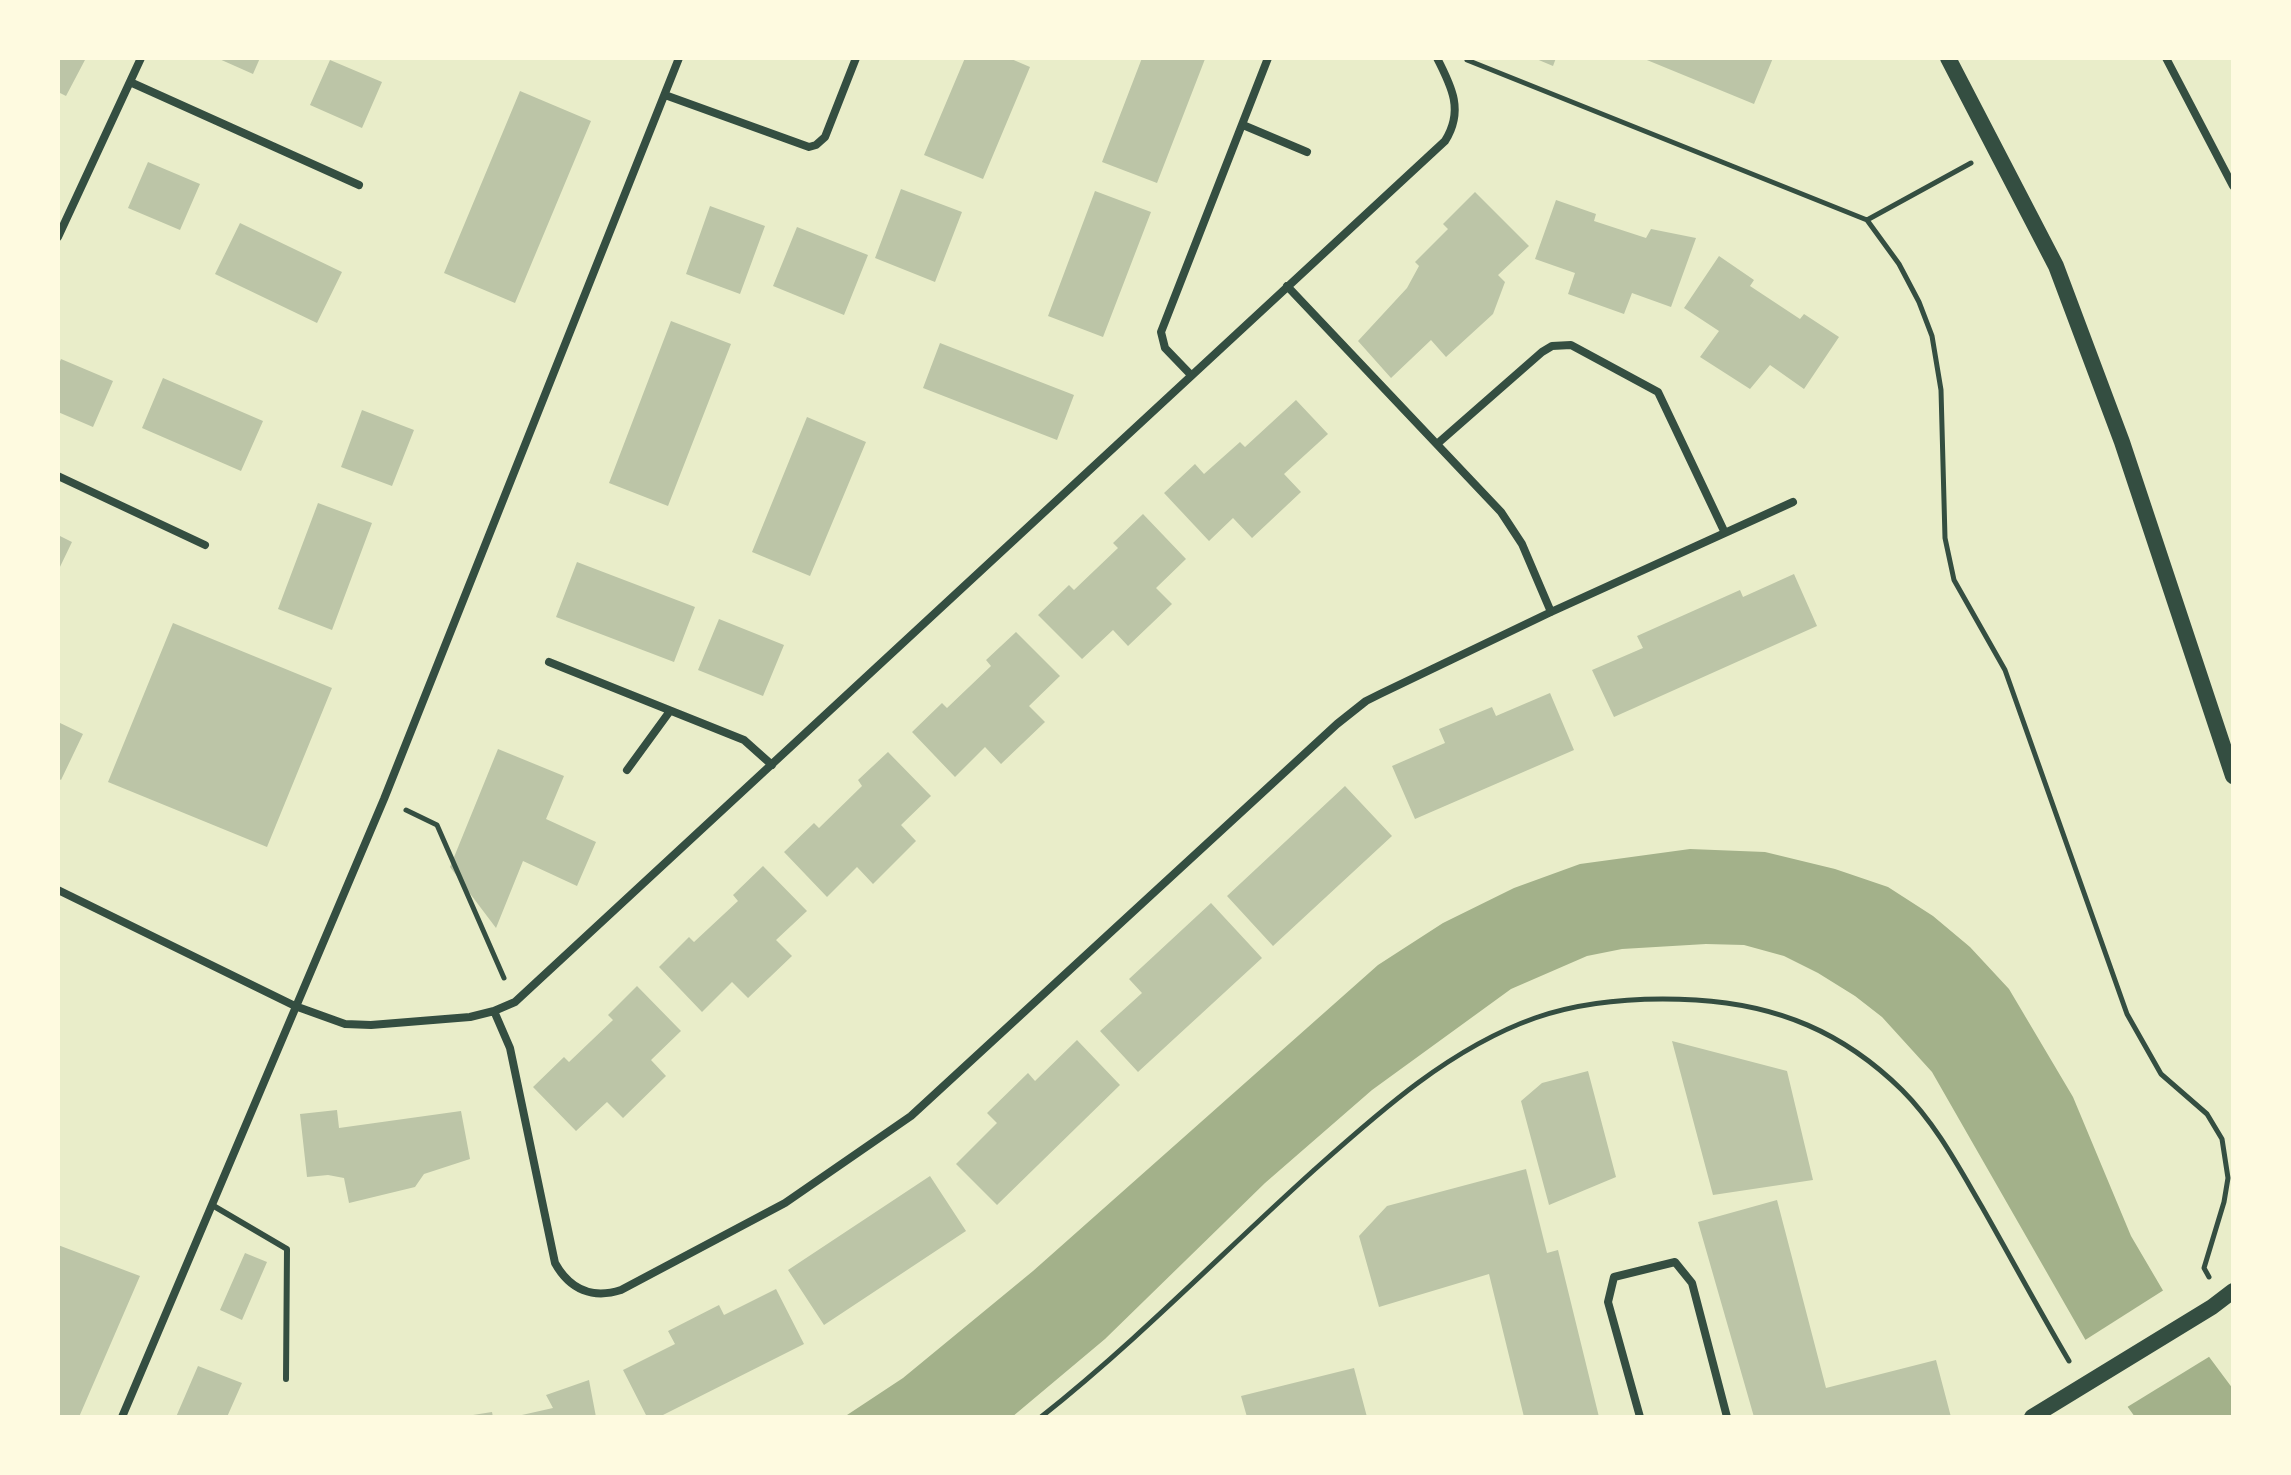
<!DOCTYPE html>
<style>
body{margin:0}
#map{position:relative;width:2291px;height:1475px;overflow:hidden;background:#e9edc9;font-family:Poppins,sans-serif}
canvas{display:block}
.frame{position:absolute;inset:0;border:60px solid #fefae0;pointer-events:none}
</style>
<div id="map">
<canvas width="2291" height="1475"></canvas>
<div class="frame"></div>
</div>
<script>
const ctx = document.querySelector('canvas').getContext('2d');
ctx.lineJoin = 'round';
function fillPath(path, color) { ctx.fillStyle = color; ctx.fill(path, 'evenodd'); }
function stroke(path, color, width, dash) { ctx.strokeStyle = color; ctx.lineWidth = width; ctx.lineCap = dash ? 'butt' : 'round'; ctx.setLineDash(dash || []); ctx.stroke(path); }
fillPath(new Path2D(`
 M1690 849 1765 852 1835 869 1888 887 1933 916 1970 947 2009 989 2073 1097 2131 1236 2175 1311 2233 1389V1417H2135L2109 1381 1932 1072 1882 1017 1855 996 1818 973 1784 956 1744 945 1706 944 1622 949 1587 956 1511 989 1372 1090 1265 1183 1105 1339 1012 1417H844L903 1378 1033 1271 1378 965 1443 923 1514 888 1580 864Z`), '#a3b18a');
fillPath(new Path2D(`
 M2167 1288 2212 1355 2124 1409 2082 1342Z`), '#e9edc9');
fillPath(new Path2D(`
 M58 58H86L66 96 58 92Z
 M217 58H260L253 74Z
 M965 58H1009L1030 67 983 179 924 155Z
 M1142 58 1205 59 1157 183 1102 162Z
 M1534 58H1556L1553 66Z
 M1642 58H1773L1754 104Z
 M330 60 382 82 362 128 310 105Z
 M520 91 591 121 515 303 444 273Z
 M148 162 200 184 180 230 128 208Z
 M901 189 962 212 935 282 875 258Z
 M1095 191 1151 212 1103 337 1048 316Z
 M1475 192 1529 246 1498 275 1505 282 1493 314 1446 357 1431 340 1391 378 1358 341 1407 288 1419 266 1415 262 1448 229 1443 224Z
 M1556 200 1596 214 1594 221 1646 238 1651 229 1696 238 1671 307 1632 293 1624 314 1568 294 1575 273 1535 259Z
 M710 206 765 226 740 294 686 274Z
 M240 223 342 272 317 323 215 274Z
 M797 227 868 255 844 315 773 286Z
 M1719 256 1754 280 1750 286 1800 319 1804 314 1839 337 1804 389 1770 365 1750 389 1700 357 1719 331 1684 308Z
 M671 321 731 344 668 506 609 483Z
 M940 343 1074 395 1057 440 923 388Z
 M61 359 113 381 93 427 58 412V366Z
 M163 378 263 421 241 471 142 428Z
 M1296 400 1328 434 1284 474 1301 492 1252 538 1233 518 1209 541 1164 493 1195 464 1204 474 1240 442 1245 447Z
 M362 410 414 430 392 486 341 467Z
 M807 417 866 442 810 576 752 552Z
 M318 503 372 523 332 630 278 609Z
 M1143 514 1186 559 1156 588 1172 604 1128 646 1113 630 1082 659 1038 615 1069 585 1074 590 1118 548 1113 543Z
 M58 535 72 542 58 571Z
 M577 562 695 607 674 662 556 617Z
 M1794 574 1817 626 1614 717 1592 670 1643 648 1637 636 1740 590 1743 597Z
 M719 619 784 645 763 696 698 670Z
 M173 623 332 688 267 847 108 782Z
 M1016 632 1060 676 1029 706 1045 722 1001 764 985 747 955 777 912 732 942 703 947 708 991 666 986 660Z
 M1550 693 1574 750 1415 819 1392 766 1445 743 1439 729 1492 707 1496 716Z
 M58 722 83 734 61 780 58 778Z
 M498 749 564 776 546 819 596 842 577 886 523 861 496 928 450 867Z
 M888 752 931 796 901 825 916 841 873 884 857 867 827 897 784 852 814 823 819 828 862 786 858 780Z
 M1345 786 1392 836 1273 946 1227 896Z
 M763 866 807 911 776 940 792 956 748 998 732 982 702 1012 659 967 689 937 694 942 738 901 733 895Z
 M1211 903 1262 958 1138 1072 1100 1031 1142 993 1129 979Z
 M637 986 681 1031 651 1060 666 1076 623 1118 607 1102 576 1131 533 1087 564 1057 569 1062 613 1020 608 1015Z
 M1077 1040 1120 1085 997 1205 956 1164 997 1123 987 1113 1028 1073 1035 1081Z
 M1672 1041 1787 1071 1813 1180 1713 1195Z
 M1588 1071 1616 1177 1549 1205 1521 1101 1542 1083Z
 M337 1110 339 1128 461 1111 470 1159 424 1174 415 1187 349 1203 344 1178 328 1175 307 1177 300 1114Z
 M1526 1169 1547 1253 1558 1250 1599 1417H1524L1489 1274 1379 1307 1359 1236 1387 1206Z
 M930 1176 966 1231 824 1325 788 1270Z
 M1777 1200 1826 1388 1936 1360 1951 1417H1754L1698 1222Z
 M58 1245 140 1276 79 1417H58Z
 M245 1253 267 1262 242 1320 220 1310Z
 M776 1289 804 1344 659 1417H647L623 1370 675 1344 668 1331 719 1305 724 1315Z
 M198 1366 242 1383 227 1417H176Z
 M1354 1368 1367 1417H1247L1241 1396Z
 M589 1380 596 1417H513L553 1408 546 1395Z
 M492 1412 493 1417H473V1415Z`), '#bcc5a7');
stroke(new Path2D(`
 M1467 60 1867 220 1899 264 1919 302 1932 336 1941 390 1945 538 1954 580 2005 670 2127 1014 2161 1074 2207 1114 2222 1139 2228 1178 2224 1202 2204 1268 2209 1277
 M1867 220 1971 163
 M406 810 437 825 504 978
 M1041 1417C1137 1341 1222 1253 1313 1171 1379 1112 1450 1048 1535 1018 1587 1000 1641 997 1696 1000 1778 1005 1843 1032 1902 1090 1936 1124 1958 1166 1982 1207 2011 1258 2039 1310 2069 1361`), '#344e41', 5);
stroke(new Path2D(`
 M212 1205 287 1249 286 1379`), '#344e41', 6);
stroke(new Path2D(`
 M2166 58 2233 186
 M130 82 359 185
 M665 95 809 147 816 145 825 137 856 58
 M1243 125 1307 152
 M58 237 141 58
 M1287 286 1501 512 1522 544 1551 612
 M1191 375 1165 348 1161 332 1268 58
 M1437 444 1542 352 1552 346 1571 345 1658 392 1725 533
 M58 476 205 545
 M549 662 744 740 772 765
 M627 770 670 711
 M58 890 295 1006 345 1024 371 1025 470 1017 494 1011 515 1002 1445 141C1464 111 1452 87 1437 58
 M494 1011 510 1048 555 1263C570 1290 593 1299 621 1290L785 1203 911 1116 1337 724 1366 701 1380 694 1551 612 1793 502
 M122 1417 384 799 679 58
 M1640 1417 1608 1302 1614 1277 1675 1262 1692 1283 1727 1417`), '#344e41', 8);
stroke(new Path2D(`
 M1948 58 2056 266 2122 442 2233 776
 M2032 1417 2212 1307 2233 1291`), '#344e41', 16);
</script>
